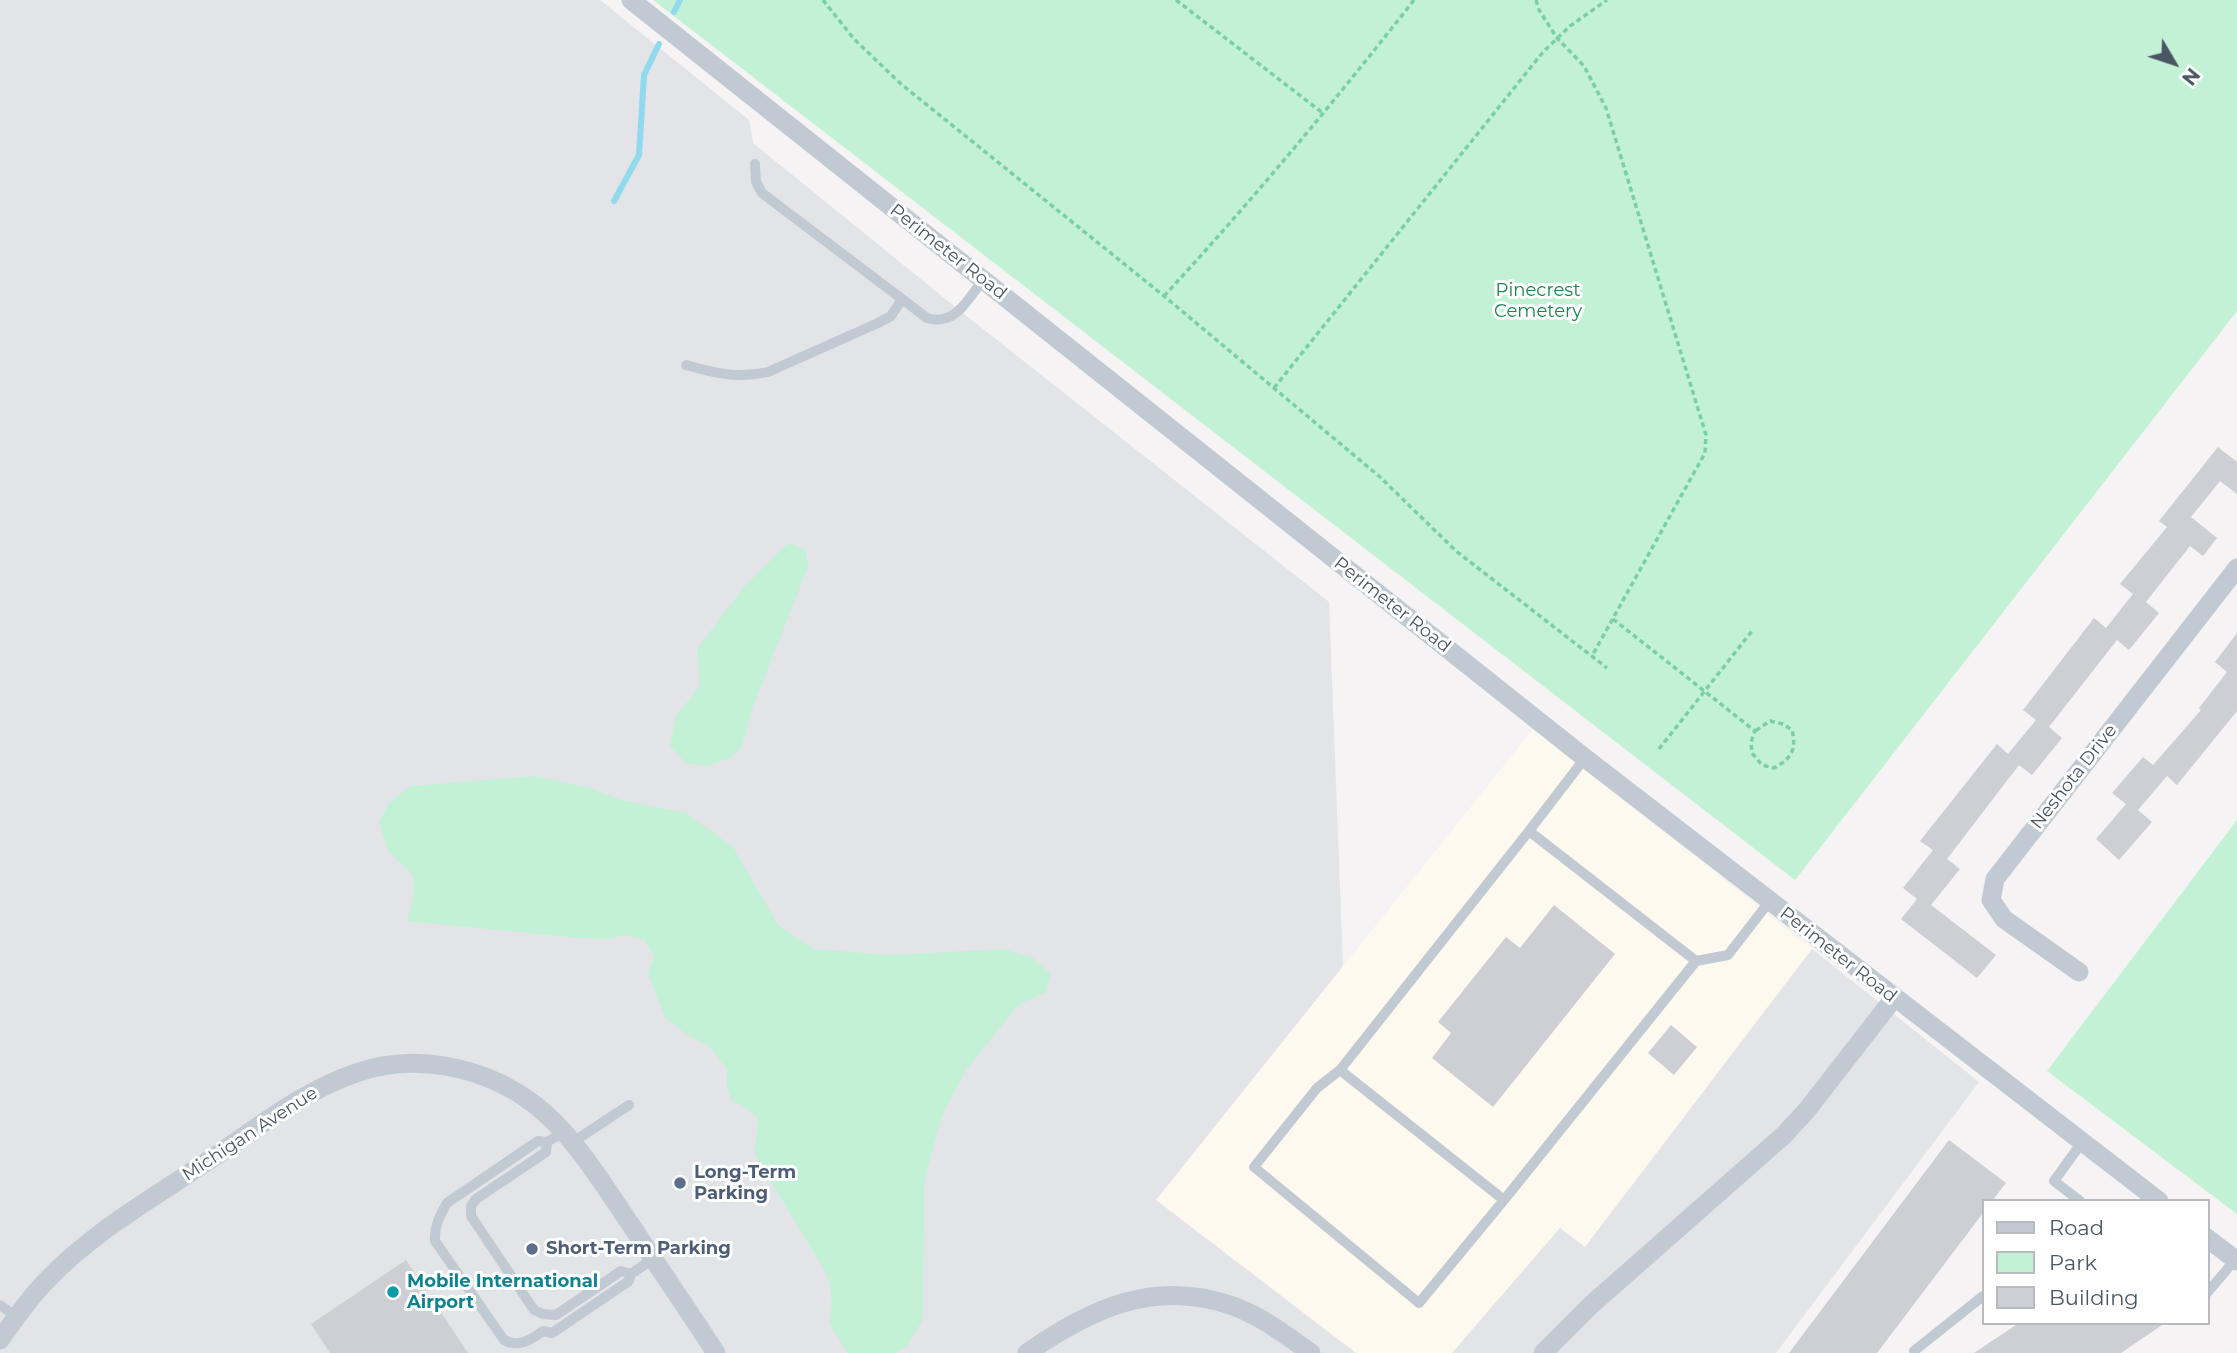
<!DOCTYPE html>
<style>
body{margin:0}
#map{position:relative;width:2237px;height:1353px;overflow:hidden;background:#f5f3f3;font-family:Montserrat,sans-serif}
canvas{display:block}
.legend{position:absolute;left:1982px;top:1199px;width:228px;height:126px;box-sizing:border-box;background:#fff;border:2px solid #b7bbc0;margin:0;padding:9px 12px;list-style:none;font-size:21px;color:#4a5661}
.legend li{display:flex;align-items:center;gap:14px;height:35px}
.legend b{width:35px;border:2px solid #b7bbc0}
.north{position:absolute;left:2139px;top:28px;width:70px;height:70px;-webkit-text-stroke:5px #fff;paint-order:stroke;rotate:129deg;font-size:19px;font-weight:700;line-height:28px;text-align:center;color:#4a5661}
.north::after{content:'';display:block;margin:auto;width:24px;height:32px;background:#4a5661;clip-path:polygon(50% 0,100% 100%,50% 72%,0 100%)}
</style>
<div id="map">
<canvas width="2237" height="1353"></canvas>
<ul class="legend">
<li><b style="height:9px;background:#c1cad2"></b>Road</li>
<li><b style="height:19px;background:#c3f1d5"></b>Park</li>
<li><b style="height:19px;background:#cdcfd5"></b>Building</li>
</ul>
<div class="north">N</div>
</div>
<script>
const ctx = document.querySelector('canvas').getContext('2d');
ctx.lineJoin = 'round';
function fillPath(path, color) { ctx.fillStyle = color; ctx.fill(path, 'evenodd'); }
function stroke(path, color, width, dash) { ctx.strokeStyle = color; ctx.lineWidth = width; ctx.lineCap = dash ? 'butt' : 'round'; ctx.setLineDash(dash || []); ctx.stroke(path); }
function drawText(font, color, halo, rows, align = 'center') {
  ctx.font = font + ' Montserrat,sans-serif'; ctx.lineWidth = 6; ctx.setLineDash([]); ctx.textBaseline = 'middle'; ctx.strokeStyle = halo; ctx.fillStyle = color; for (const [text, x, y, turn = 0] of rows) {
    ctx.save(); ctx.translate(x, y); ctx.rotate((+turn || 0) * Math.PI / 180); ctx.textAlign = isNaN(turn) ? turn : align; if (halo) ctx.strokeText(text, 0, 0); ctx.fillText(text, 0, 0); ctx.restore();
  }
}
fillPath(new Path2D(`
 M1533 729 1812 949 1585 1247 1560 1228 1452 1353H1356L1156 1200Z`), '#fdf9ef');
fillPath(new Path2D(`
 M0 0H600L749 120 753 143 959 310 1329 602 1343 966 1156 1200 1356 1353H0Z
 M1812 949 1979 1082 1776 1353H1452L1560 1228 1585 1247Z`), '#e2e4e7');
fillPath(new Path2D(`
 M653 0H2237V311L1795 880Z
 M788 543 806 550 808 567 753 706 742 745 731 758 706 766 686 763 670 746 676 716 700 686 697 649 744 587Z
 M535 776 590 788 621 800 686 813 733 847 778 925 814 949 889 955 1004 949 1033 958 1051 974 1046 992 1018 1005 966 1070 941 1118 924 1182 923 1319 906 1347 895 1353H849L846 1350 829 1323C833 1303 833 1291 826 1273L755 1155 758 1117 741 1105 732 1102 727 1086V1069L709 1046 686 1034 665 1017 648 974 654 957 645 940 626 935 609 939 580 938 407 921 413 898V875L388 851 379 822 390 802 411 786Z
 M2237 820V1214L2047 1071Z`), '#c3f1d5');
stroke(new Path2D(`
 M674 12 680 0
 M614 201 639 155 644 75 659 44`), '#90daee', 6);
fillPath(new Path2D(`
 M2218 447 2237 462V494L2220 481 2191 517 2217 538 2203 556 2190 546 2146 602 2159 613 2129 650 2117 640 2049 727 2062 738 2032 775 2019 765 1947 859 1960 869 1931 905 1996 955 1977 978 1901 919 1917 899 1903 888 1933 850 1920 841 1997 744 2008 754 2036 720 2023 710 2094 618 2106 628 2133 594 2120 584 2167 527 2159 521Z
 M2237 633V711L2177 785 2167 776 2138 810 2152 822 2119 860 2096 839 2126 804 2112 793 2143 757 2153 765 2201 710 2199 708 2227 672 2215 662Z
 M1554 905 1615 954 1493 1107 1432 1058 1451 1033 1438 1022 1506 937 1520 948Z
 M1671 1025 1697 1047 1674 1075 1648 1053Z
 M1949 1140 2006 1183 1992 1201H1983V1213L1877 1353H1789Z
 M406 1260 468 1353H330L311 1324Z
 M2019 1323H2165L2121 1353H1974Z`), '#cdcfd5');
stroke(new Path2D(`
 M823 0 854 39 901 84 1164 296 1380 477 1456 551 1607 668
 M1176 0 1324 114
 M1536 0 1539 10 1557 38 1584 66 1606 108 1706 435 1705 453 1592 656
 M1164 296C1252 201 1334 102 1414 0
 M1274 388 1543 52 1570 26 1607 0
 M1613 619 1755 731 1751 742 1752 753 1762 765 1774 768C1791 759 1797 750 1792 730L1783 724 1770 721 1755 731
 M1659 749 1752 631`), '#7ad0a6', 3.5, [5, 3.5]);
stroke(new Path2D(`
 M755 164 756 182 762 193 927 318C956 326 967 300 983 280
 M686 365C714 373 738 379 768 372L878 323 891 316 902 299
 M1529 831 1585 758
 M1696 961 1728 955 1769 902
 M1340 1070 1504 1200 1696 961 1529 831 1340 1070 1317 1088 1254 1167 1419 1303 1504 1200
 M564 1132 547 1142 538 1141 447 1203C440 1215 434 1226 435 1241L504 1340C519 1348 530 1340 543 1331L552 1333 629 1281 631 1274 653 1259
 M547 1142 546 1152 476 1199 471 1206V1216L534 1310 543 1314 556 1315 621 1271 631 1274
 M573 1142 629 1105
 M2080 1201 2054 1181 2083 1141
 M2207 1293 2235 1260
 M0 1305 17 1317
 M1914 1351 1983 1296`), '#c1cad2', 10);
stroke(new Path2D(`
 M631 0 1585 758 2159 1201
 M2079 972 2004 919 1991 900 1995 879 2237 568
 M2207 1238 2237 1261
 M0 1340C14 1320 28 1300 45 1282 94 1230 161 1193 220 1153 263 1123 306 1090 356 1073 385 1063 415 1061 445 1066 544 1083 579 1149 631 1225 659 1268 688 1310 716 1353
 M1027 1353C1090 1309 1155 1278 1233 1306 1261 1316 1287 1336 1311 1353
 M1543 1353 1591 1305 1784 1135 1807 1110 1894 998`), '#c1cad2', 19);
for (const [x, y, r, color] of [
 [680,1183,7,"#5c6f8a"],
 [532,1249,7,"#5c6f8a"],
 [393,1292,7,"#0f9aa8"]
]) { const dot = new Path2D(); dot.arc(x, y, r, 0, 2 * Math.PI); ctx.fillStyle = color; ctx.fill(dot); stroke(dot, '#fff', 2.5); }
drawText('18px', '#4a5661', '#fff', [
 ["Perimeter Road",948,252,38],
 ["Perimeter Road",1392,605,38],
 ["Neshota Drive",2074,777,-52],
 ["Perimeter Road",1838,955,38],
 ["Michigan Avenue",250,1134,-33]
]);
drawText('18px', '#17864f', '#fff', [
 ["Pinecrest",1538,291],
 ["Cemetery",1538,312]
]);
drawText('bold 18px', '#4e5e75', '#fff', [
 ["Long-Term",694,1173],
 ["Parking",694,1194],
 ["Short-Term Parking",546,1249]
], 'left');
drawText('bold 18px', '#0d838f', '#fff', [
 ["Mobile International",407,1282],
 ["Airport",407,1303]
], 'left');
</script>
